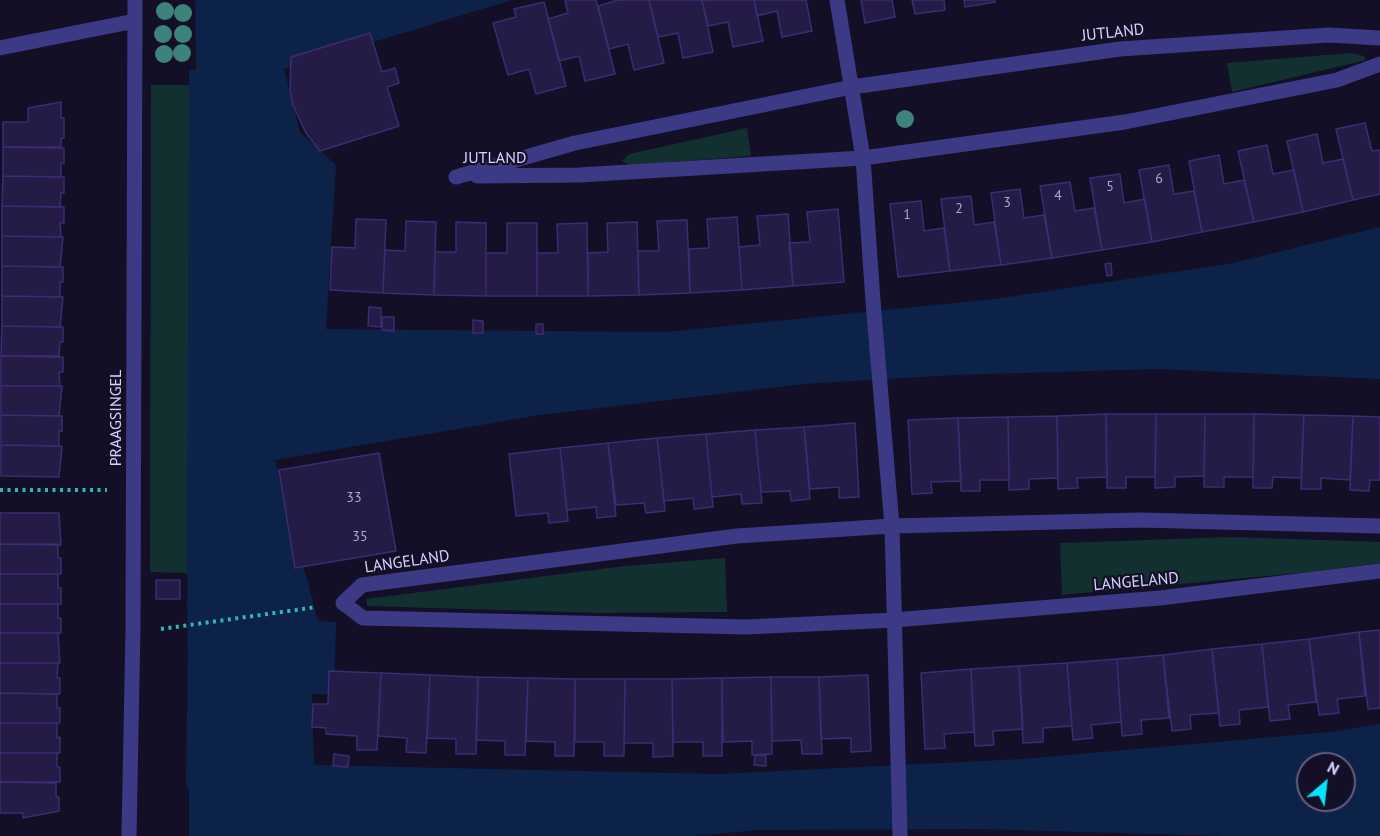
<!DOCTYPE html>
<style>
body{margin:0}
#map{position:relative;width:1380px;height:836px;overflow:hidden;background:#130f26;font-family:"PT Sans",sans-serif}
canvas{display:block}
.north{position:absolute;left:1296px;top:752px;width:60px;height:60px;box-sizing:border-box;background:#130f26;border:2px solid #625e7d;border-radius:50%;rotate:28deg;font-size:16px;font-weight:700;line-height:24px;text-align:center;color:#d9d4ff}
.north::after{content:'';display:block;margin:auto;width:21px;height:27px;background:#00e5ff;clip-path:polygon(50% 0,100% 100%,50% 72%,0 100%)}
</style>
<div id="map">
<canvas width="1380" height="836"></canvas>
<div class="north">N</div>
</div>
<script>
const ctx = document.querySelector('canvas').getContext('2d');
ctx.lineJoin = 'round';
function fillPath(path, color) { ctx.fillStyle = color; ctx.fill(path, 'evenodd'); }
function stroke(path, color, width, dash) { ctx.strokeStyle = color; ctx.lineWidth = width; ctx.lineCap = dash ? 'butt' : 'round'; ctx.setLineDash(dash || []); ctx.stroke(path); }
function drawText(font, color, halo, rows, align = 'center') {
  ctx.font = font + ' "PT Sans",sans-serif'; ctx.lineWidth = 4.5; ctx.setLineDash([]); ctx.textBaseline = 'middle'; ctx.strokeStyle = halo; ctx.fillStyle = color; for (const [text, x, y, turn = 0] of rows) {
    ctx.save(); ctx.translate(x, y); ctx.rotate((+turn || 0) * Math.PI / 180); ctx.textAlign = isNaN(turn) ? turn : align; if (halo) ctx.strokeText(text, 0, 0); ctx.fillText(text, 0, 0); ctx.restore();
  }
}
fillPath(new Path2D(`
 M1350 53 1364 56 1366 60 1232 92 1227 63Z
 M151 85H189L190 573 150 572Z
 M747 128 751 156 630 165 622 161 629 154Z
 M1232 537 1380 542V563L1310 572 1062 595 1060 543Z
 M725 558 727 612 597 613 367 606 366 599 624 566Z`), '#12302f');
fillPath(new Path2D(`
 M195 0H512L284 69 300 132 336 165 326 329 666 332 995 299 1233 263 1380 227V379L1158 369 955 375 804 384 540 415 275 460 318 621 336 622 334 694H312L314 765 717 774 1022 759 1330 732 1380 724V836H1222L979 829 758 830 694 836H189V788H186C186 728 189 668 187 608L189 70 196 69ZM1308 764H1344V800H1308Z`), '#0c2248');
const building = new Path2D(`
 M565 0H596L615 74 585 81 579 56 559 61 548 19 568 13Z
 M618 0H649L664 63 634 70 628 44 609 49 598 6Z
 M649 0H702L713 52 683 58 678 33 658 37Z
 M702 0H754L763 41 733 47 728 22 708 26Z
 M754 0H806L812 31 782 37 777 11 757 16Z
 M861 0H892L895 17 865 23Z
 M912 0H944L945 10 915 14Z
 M964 0H995V2L965 7Z
 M544 2 566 86 536 94 529 69 508 75 493 23 516 17 514 9Z
 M370 33 382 72 395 68 399 83 387 87 399 126 320 151 306 133 293 105 290 89 291 57Z
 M61 102V118H64V138L61 139V147H3V122H28V108Z
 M1365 123 1372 151 1380 150V194L1353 200 1336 129Z
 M1317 134 1323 163 1343 159 1353 200 1303 212 1287 141Z
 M1267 145 1273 174 1294 170 1303 212 1254 222 1238 151Z
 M3 147 64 148V163H61V177L3 176Z
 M1219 155 1224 184 1244 180 1254 222 1202 232 1189 161Z
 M1169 165 1174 194 1194 191 1202 232 1152 242 1139 170Z
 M1120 174 1124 203 1145 199 1152 242 1102 250 1090 178Z
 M3 176 64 177V193H61L60 207 2 206Z
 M1070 182 1075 211 1094 208 1102 250 1052 258 1040 186Z
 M1020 189 1024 218 1044 215 1052 258 1001 265 991 193Z
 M971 196 974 225 994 222 1001 265 950 271 941 199Z
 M921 201 924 231 944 228 950 271 898 277 890 204Z
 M2 206 64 207V223H60L61 237 2 236Z
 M838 209 844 282 793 286 789 243 810 242 807 212Z
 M788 214 793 286 742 290 739 247 760 245 757 216Z
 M737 217 742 290 690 293 689 249 709 248 707 219Z
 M356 219 386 220 383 293 330 290 332 247 355 248Z
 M687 220 690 293 639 295 638 251H659L657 221Z
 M406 221 436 222 434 295 383 293 385 250 405 251Z
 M456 222 486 223V296L434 295 435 252H456Z
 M637 222 639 295 588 296V253L608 252 607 223Z
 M507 223H537V296H486V253H507Z
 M587 223 588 296H537V253H558L557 224Z
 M2 236 63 237 60 267 2 266Z
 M1111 263 1112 275 1107 276 1105 264Z
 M2 266 63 267V282H60V297L2 296Z
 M2 296 63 297 60 327 2 326Z
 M369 307 381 308V327L368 326Z
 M382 317H394V331L382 330Z
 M473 320 483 321V333H473Z
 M536 324H543V334H536Z
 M2 326 63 327V342H60L59 356H1Z
 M1 356 63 357V372H59L60 386H1Z
 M1 386H62L59 416 1 415Z
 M1106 414H1156L1155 477H1126V488H1107Z
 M1106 414 1107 477 1077 478 1078 488 1058 489 1057 416Z
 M1156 414H1205L1204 476 1175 477V487L1155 488Z
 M1205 414H1254L1253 477H1224V487H1204Z
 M1254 414 1304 415 1301 478 1273 477 1272 488H1253Z
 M1 415 62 416V431H59V446L1 445Z
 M1304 415 1353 416 1350 480 1321 478V489H1301Z
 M1057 416 1058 478 1029 479V489L1009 490 1008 417Z
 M1353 416 1380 417V480H1370L1369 491 1350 490Z
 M1008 417 1009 480H980V491H961L958 418Z
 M958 418 961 481 931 482 932 493 912 494 908 420Z
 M855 423 859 497 839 498V487L810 489 804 427Z
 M804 427 810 499 791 501 790 491 761 492 755 430Z
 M755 430 762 503 742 504 741 494 712 497 706 434Z
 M706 434 713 507 694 509 693 498 664 501 657 438Z
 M657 438 665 511 646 513 644 503 616 505 608 443Z
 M608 443 616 516 597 518 596 507 567 510 560 448Z
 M1 445 62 446 59 477 1 476Z
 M560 448 568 521 549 523 548 513 516 516 509 454Z
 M379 453 396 551 295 568 279 470Z
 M0 513H59L61 545 0 544Z
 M0 544H58V558H61V574H0Z
 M0 574H58V588H61V604H0Z
 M156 580H180V599H156Z
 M0 604H58V618H61V633H0Z
 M1380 630V708L1368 709 1359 632Z
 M1359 632 1365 696 1337 699 1339 713 1319 715 1309 639Z
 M0 633H58L60 663H0Z
 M1309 639 1316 702 1288 705 1290 719 1270 721 1262 644Z
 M1262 644 1268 707 1239 710 1240 724 1220 726 1212 649Z
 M1212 649 1219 713 1190 715 1191 729 1172 731 1163 655Z
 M1163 655 1169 718 1141 720 1142 734 1122 736 1117 659Z
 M1117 659 1121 722 1091 725 1093 738 1073 740 1067 663Z
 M0 663H58L57 678H60V694L0 693Z
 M1067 663 1072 726 1043 728V742L1023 743 1019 666Z
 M1019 666 1023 729 993 731 994 745 975 746 971 669Z
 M971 669 974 732 944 734 945 748 925 749 921 673Z
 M329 671 381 673 377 750H357V736L326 734V728L312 727 313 704H328Z
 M381 673 430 675 426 753 406 752 407 738 378 736Z
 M430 675 478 677 476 754H456V739L427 738Z
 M868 675 871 751 851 752V738L821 739 819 677Z
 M478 677 528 678 525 755H505V741L476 740Z
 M771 677 772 754 752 755V741L723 742 722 678Z
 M771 677H819L822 754H802L801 740 772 741Z
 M528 678 575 679 574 756H555V742L526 741Z
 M722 678V756H703V742H673L672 679Z
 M575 679H625L624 756H604V742H575Z
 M625 679H672L673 756 653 757V743H624Z
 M0 693 57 694V708H60V723H0Z
 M0 723H57V738L60 737V753H0Z
 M0 753H57V767H60V782H0Z
 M334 754 349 756 348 767 333 766Z
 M755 755 766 756V766L754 765Z
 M0 782 56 783V797H59V811L23 818V813H0Z`);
fillPath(building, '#241b47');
stroke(building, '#3b2d73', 1.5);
stroke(new Path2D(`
 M0 490H107
 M161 629 317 607`), '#2fb8b0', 4, [3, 4.5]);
stroke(new Path2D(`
 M837 0 863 158 873 301 892 526 900 836
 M0 48 135 21
 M477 176 579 175 863 158 1125 122 1337 80 1380 64
 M456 177 575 143 852 87 1120 49 1329 35 1380 38
 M1380 526 1140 520 892 526 737 536 362 585 343 603 363 618 746 627 894 620 1160 598 1380 571
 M129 836 133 627 135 0`), '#3d3a85', 15);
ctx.fillStyle = '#3d827b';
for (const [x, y] of [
 [165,11],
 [183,13],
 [163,34],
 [183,34],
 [182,53],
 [164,54],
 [905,119]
]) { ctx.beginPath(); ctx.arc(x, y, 9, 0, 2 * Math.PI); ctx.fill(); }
drawText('14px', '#aca6d1', null, [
 ["6",1159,179],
 ["5",1110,187],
 ["4",1058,196],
 ["3",1007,203],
 ["2",959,209],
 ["1",907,215],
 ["33",354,498],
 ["35",360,537]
]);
drawText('16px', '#d9d4ff', '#130f26', [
 ["JUTLAND",1113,33,-6],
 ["JUTLAND",495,158],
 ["PRAAGSINGEL",116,418,-90],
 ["LANGELAND",407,562,-8],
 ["LANGELAND",1136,582,-5]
]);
</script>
